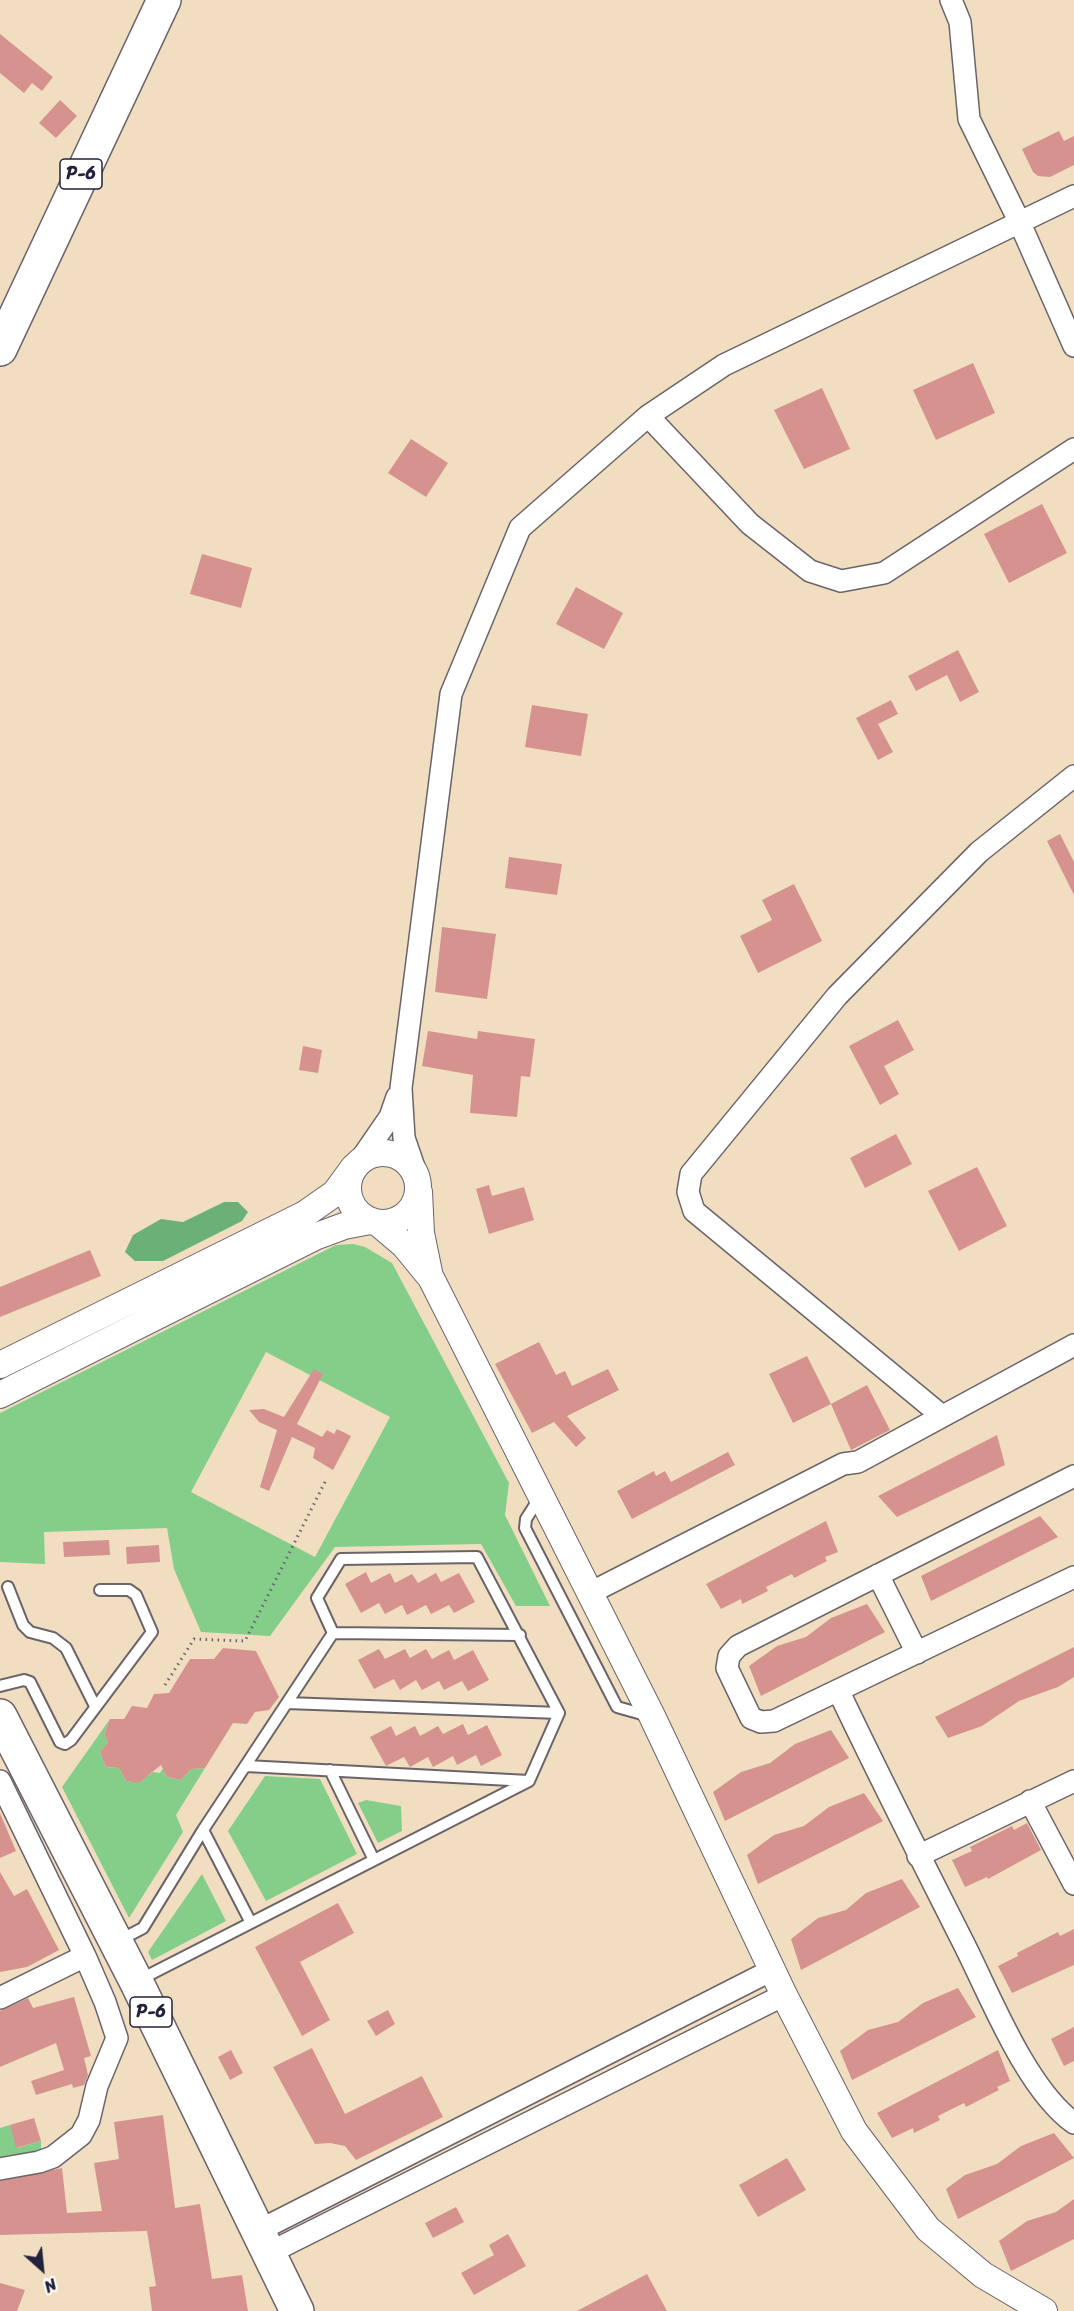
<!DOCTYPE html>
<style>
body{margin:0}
#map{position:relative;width:1074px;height:2311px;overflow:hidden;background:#f1dec0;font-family:Sriracha,sans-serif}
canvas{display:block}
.north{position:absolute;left:12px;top:2239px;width:60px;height:60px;-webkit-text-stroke:4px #fff;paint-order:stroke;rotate:153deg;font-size:16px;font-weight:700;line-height:24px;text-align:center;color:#22223b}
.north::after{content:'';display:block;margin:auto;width:21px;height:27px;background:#22223b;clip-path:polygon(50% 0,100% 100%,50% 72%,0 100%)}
</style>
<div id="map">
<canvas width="1074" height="2311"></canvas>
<div class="north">N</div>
</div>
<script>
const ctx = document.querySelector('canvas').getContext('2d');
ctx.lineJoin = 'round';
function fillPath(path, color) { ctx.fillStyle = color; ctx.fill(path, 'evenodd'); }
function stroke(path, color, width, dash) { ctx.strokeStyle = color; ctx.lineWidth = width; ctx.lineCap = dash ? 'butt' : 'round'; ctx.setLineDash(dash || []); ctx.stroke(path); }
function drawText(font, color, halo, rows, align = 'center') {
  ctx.font = font + ' Sriracha,sans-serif'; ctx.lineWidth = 6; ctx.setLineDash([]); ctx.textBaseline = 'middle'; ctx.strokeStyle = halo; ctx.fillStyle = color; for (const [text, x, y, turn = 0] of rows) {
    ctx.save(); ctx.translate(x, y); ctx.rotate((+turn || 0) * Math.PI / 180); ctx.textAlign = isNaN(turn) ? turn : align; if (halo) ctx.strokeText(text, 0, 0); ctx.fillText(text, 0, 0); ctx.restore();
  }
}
fillPath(new Path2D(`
 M353 1244 365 1247 392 1263 509 1483 505 1515 550 1606H516L481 1544 335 1547 270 1636 201 1632 174 1569 167 1528 44 1532 45 1564 0 1562V1413L336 1245ZM266 1352 390 1417 315 1557 191 1492Z
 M110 1719 104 1735 108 1742 100 1752 106 1767 119 1768 126 1781 139 1782 153 1772 160 1773 163 1768 167 1777 181 1780 191 1769 205 1768 176 1815 183 1832 129 1918 62 1787Z
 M265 1776 320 1779 357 1854 266 1901 228 1831Z
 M366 1800 401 1806 402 1831 378 1843 358 1803Z
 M202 1874 226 1921 152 1960 148 1952Z
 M10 2125 17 2148 41 2141V2150L37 2158 0 2164V2128Z`), '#84ce8a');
fillPath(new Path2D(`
 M224 1202H238L248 1212 242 1221 163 1261H135L125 1252 133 1235 161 1219 183 1222Z`), '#6bb176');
fillPath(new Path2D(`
 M0 34 53 77 42 91 32 83 24 93 0 73Z
 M60 100 77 116 56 138 39 123Z
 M1059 131 1064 141 1074 136V165L1050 177 1038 176 1033 172 1022 149Z
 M973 363 995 413 936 440 913 390Z
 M822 388 850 449 804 469 774 410Z
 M411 439 448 463 426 497 388 473Z
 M1042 504 1067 553 1009 583 984 534Z
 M202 554 252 568 241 608 190 594Z
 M576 587 623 613 604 649 556 624Z
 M958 650 979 692 960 702 947 675 916 691 908 676Z
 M891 700 898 714 878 724 893 752 878 760 856 718Z
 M532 705 588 714 581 756 525 747Z
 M1060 834 1074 862V895L1047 841Z
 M509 857 562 864 557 895 505 888Z
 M794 884 822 941 758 973 740 936 772 920 762 900Z
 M442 927 496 934 487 999 435 992Z
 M898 1020 914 1050 884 1066 899 1094 880 1105 849 1046Z
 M428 1031 477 1039 478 1031 535 1039 530 1077 521 1076 517 1117 470 1113 473 1075 422 1066Z
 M303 1046 322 1050 318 1073 299 1070Z
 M896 1134 912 1164 865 1188 850 1158Z
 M977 1167 1007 1226 959 1251 928 1191Z
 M489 1185 492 1196 524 1187 534 1220 489 1234 476 1189Z
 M90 1250 101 1276 0 1317V1287Z
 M539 1342 556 1375 565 1371 572 1386 608 1369 619 1390 567 1416 586 1438 576 1447 554 1422 532 1433 495 1364Z
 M807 1356 831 1404 793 1423 769 1374Z
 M314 1369 323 1374 297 1424 322 1437 327 1430 334 1434 337 1429 351 1436 333 1470 313 1458 315 1448 292 1437 269 1491 260 1487 277 1430 259 1422 249 1410 264 1409 284 1417Z
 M867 1385 890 1430 851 1450 831 1404Z
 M997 1435 1005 1465 897 1517 878 1496Z
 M728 1452 735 1465 632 1519 617 1491 654 1471 656 1476 665 1471 671 1482Z
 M1040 1516 1058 1537 931 1601 921 1576Z
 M826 1521 838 1552 825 1557 827 1561 794 1578 792 1574 766 1587 768 1591 742 1604 741 1599 721 1609 706 1584Z
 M109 1540 110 1555 64 1557 63 1542Z
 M159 1545 160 1562 127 1564 126 1547Z
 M366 1572 371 1583 390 1573 395 1583 412 1574 418 1583 436 1573 441 1582 459 1573 475 1602 454 1613 449 1605 431 1614 426 1605 407 1615 402 1605 385 1614 379 1603 361 1613 345 1584Z
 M867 1604 885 1632 761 1696 749 1666 777 1646 806 1637 831 1618Z
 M1074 1647V1677L1058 1687 1019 1701 982 1726 948 1738 935 1717Z
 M223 1648 256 1651 279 1697 269 1710 255 1712 247 1724 233 1723 205 1768 191 1769 181 1780 167 1777 161 1765 139 1783 126 1781 119 1768 106 1767 100 1752 108 1742 104 1735 110 1719H124L132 1706 147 1708 154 1694 169 1693 190 1659H214Z
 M379 1649 385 1659 405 1649 410 1658 426 1649 432 1659 449 1650 454 1660 473 1650 489 1680 468 1691 462 1681 444 1690 439 1681 422 1690 416 1680 400 1690 394 1679 374 1689 358 1660Z
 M463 1724 468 1735 487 1725 502 1755 481 1766 476 1755 457 1765 453 1756 433 1767 428 1757 410 1767 404 1757 386 1766 370 1737 391 1726 396 1736 415 1726 420 1736 438 1726 443 1734Z
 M831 1730 849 1758 725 1821 713 1792 741 1772 770 1763 795 1744Z
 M864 1793 883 1821 758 1884 747 1855 774 1835 804 1826 829 1807Z
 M0 1813 16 1851 0 1858Z
 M1027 1823 1041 1850 988 1879 987 1877 965 1887 952 1860 972 1851 970 1847 1012 1826 1014 1830Z
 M0 1872 14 1896 27 1889 59 1950 27 1967 0 1972Z
 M902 1879 920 1907 801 1970 791 1939 818 1918 846 1910 866 1893Z
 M338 1903 354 1933 300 1962 330 2020 302 2036 255 1947Z
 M1074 1929V1965L1012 1993 998 1966 1018 1956 1017 1953 1058 1932 1060 1936Z
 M958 1988 976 2017 852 2080 840 2051 868 2030 898 2022 923 2003Z
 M74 1997 91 2056 84 2058 88 2075 84 2085 73 2088 72 2084 36 2095 31 2081 64 2070 56 2043 0 2067V2011L28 1998 33 2008Z
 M388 2010 395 2024 376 2036 367 2021Z
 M1074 2027V2061L1064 2066 1051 2039Z
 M312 2048 345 2114 422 2076 443 2117 356 2160 345 2146 330 2143 315 2144 273 2067Z
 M231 2050 243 2073 230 2080 218 2057Z
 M998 2050 1010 2081 997 2087 999 2090 966 2107 964 2103 938 2116 940 2120 914 2133 913 2128 892 2138 877 2113Z
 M163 2115 175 2208 200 2204 212 2279 242 2275 248 2311H152L149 2287 156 2286 147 2231 0 2235V2181L62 2168 67 2213 102 2211 94 2163 119 2159 114 2122Z
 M34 2118 41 2141 16 2148 10 2125Z
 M1054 2133 1074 2158 958 2219 946 2189 965 2175 997 2164 1021 2146Z
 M787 2158 806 2190 758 2217 739 2185Z
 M1074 2199V2239L1011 2271 999 2241 1027 2221 1056 2212Z
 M456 2207 464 2222 433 2238 425 2223Z
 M508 2234 526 2266 474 2295 461 2273 494 2255 489 2245Z
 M647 2274 667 2311H577Z
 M0 2283 25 2290 17 2311H0Z`), '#d6928e');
const service = new Path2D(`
 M540 1497 526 1519 525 1528 617 1707 649 1716
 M8 1587 23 1625 30 1632 53 1638 66 1648 95 1706
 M333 1633 520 1635
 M0 1686 24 1680 30 1682 60 1742 65 1744 71 1740 152 1632 136 1595 129 1590H100
 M287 1703 559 1713
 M246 1766 529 1781
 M330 1770 373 1858
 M203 1830 250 1921
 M120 1940 143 1928 203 1830 333 1633 317 1598 341 1559 477 1557 559 1713 529 1781 139 1980`);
const minor = new Path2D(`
 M951 0 960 22 969 119 1019 221 1074 346
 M648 416 750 524 810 571 841 581 884 573 1074 449
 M359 1162 390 1117 397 1097
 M416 1173 404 1138 401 1088 451 694 520 528 648 416 724 365 1074 196
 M942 1416 694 1211 688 1192 691 1174 837 996 979 852 1074 776
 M1074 1476 738 1646 729 1656 727 1668 751 1718 761 1722 774 1721 1074 1577
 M878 1575 917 1653
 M590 1593 843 1464 858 1462 1074 1345
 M839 1692C879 1776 921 1859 963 1942 990 1995 1026 2089 1074 2123
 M0 1781 85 1956 105 2002 117 2038 97 2086 89 2120 81 2135 53 2157 39 2162 0 2169
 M1030 1801 1074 1884
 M918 1856 1074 1781
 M0 1998 85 1956
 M258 2231 772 1970
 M269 2253 784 1995`);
const tertiary = new Path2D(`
 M348 1188a35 35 0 1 1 70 0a35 35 0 1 1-70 0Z
 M419 1192 421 1233 429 1272
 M378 1223 404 1245 431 1278 652 1716 784 1995 854 2131 928 2229 983 2275 1044 2311
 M0 1365 305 1214 335 1193 354 1167
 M0 1395 317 1236 344 1226 370 1221`);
const trunk = new Path2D(`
 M0 349 164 0
 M0 1716 136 1981 297 2311`);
stroke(service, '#6a646a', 14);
stroke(minor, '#6a646a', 24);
stroke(tertiary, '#6a646a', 28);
stroke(trunk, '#6a646a', 36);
stroke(new Path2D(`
 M165 1685 194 1639 245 1641 327 1478`), '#6a646a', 3, [1.5, 4.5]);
stroke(service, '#fff', 10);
stroke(minor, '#fff', 21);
stroke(tertiary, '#fff', 26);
stroke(trunk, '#fff', 33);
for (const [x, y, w] of [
 [81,174,42],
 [151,2012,42]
]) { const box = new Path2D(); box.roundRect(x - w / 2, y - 15, w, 30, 4.5); ctx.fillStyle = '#fff'; ctx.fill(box); stroke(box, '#22223b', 1.5); }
drawText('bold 18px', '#22223b', null, [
 ["P-6",81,174],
 ["P-6",151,2012]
]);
</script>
